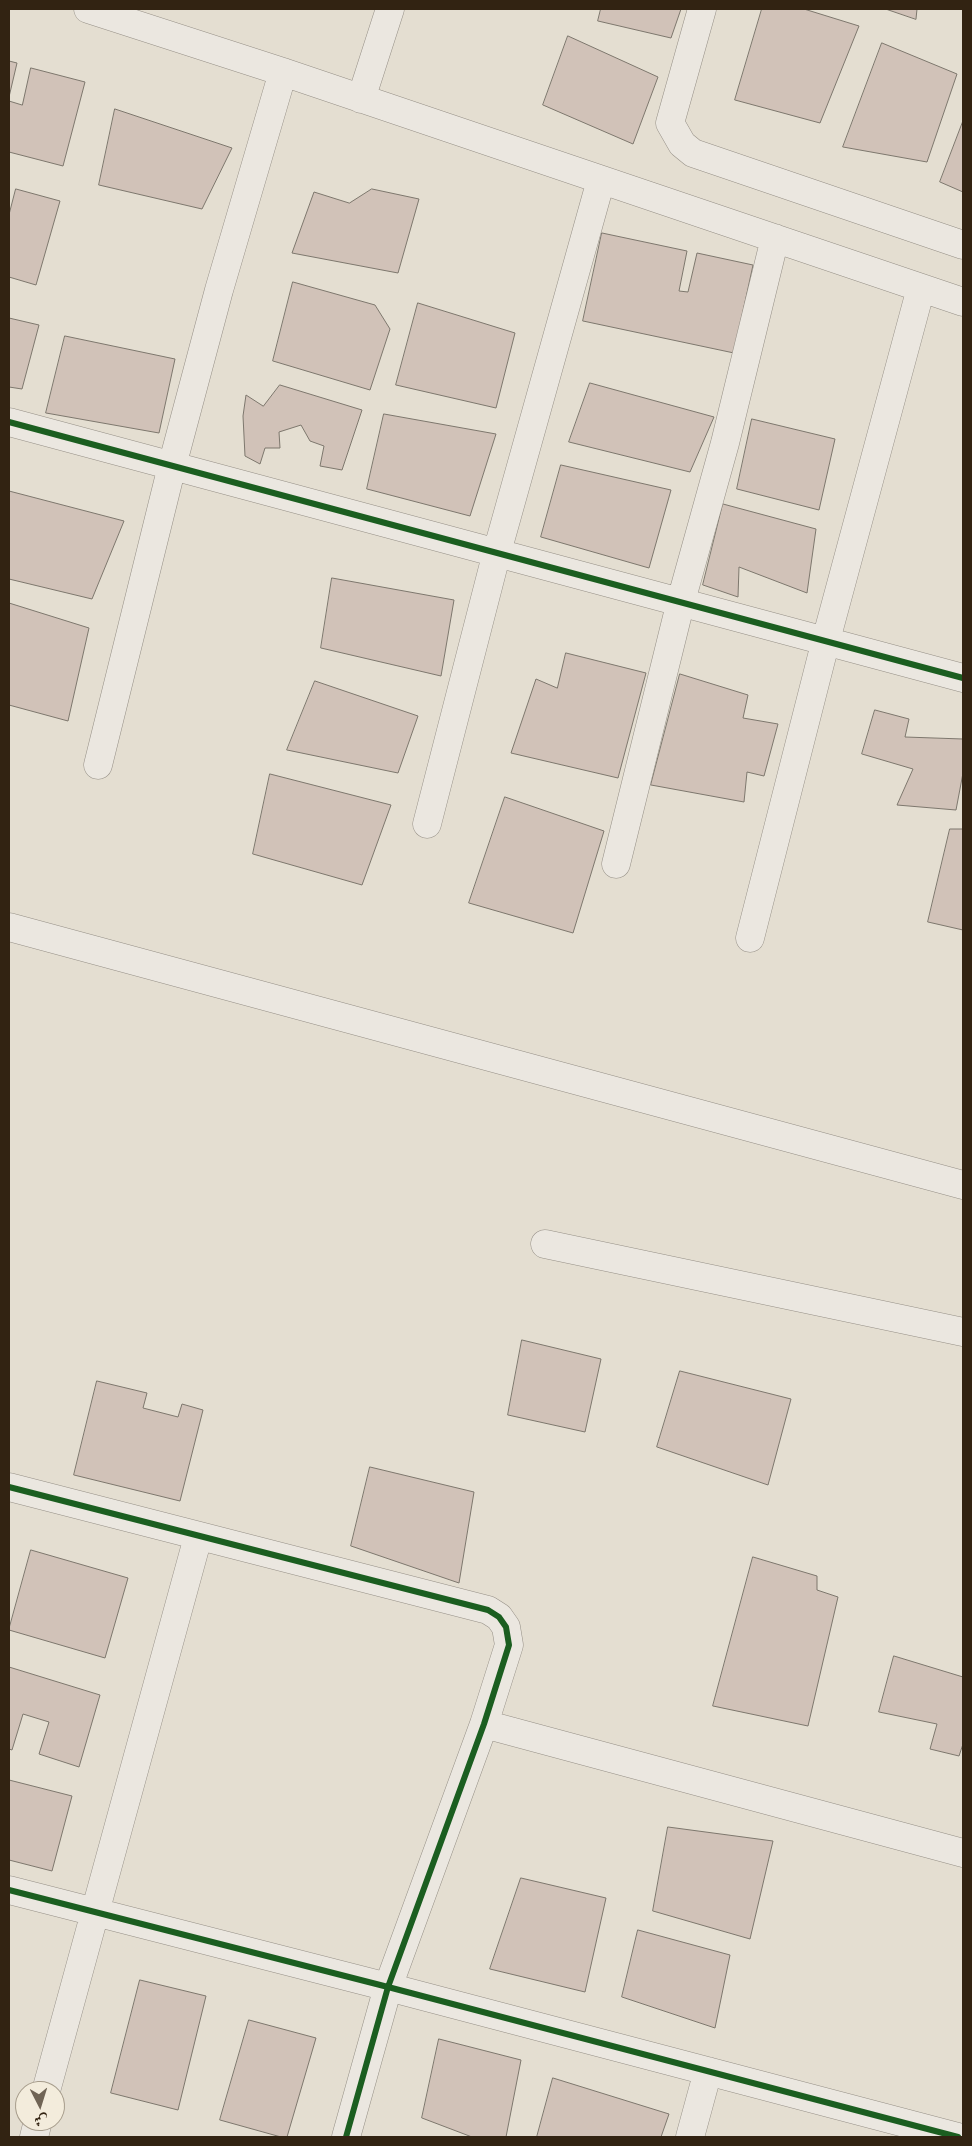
<!DOCTYPE html>
<meta charset="utf-8">
<style>
body{margin:0}
#map{position:relative;width:972px;height:2146px;overflow:hidden;background:#e4ded1;font-family:"IM FELL English",Amiri,serif}
canvas{display:block}
.frame{position:absolute;inset:0;border:10px solid #322312;pointer-events:none}
.north{position:absolute;left:15px;top:2081px;width:50px;height:50px;box-sizing:border-box;background:#f3ecdc;border:1px solid #a69c8b;border-radius:50%;rotate:175deg;font-size:14px;font-weight:700;line-height:20px;text-align:center;color:#322312}
.north::after{content:'';display:block;margin:auto;width:18px;height:22px;background:#706455;clip-path:polygon(50% 0,100% 100%,50% 72%,0 100%)}
</style>
<div id="map">
<canvas width="972" height="2146"></canvas>
<div class="frame"></div>
<div class="north">ش</div>
</div>
<script>
const ctx = document.querySelector('canvas').getContext('2d');
ctx.lineJoin = 'round';
function fillPath(path, color) { ctx.fillStyle = color; ctx.fill(path, 'evenodd'); }
function stroke(path, color, width, dash) { ctx.strokeStyle = color; ctx.lineWidth = width; ctx.lineCap = dash ? 'butt' : 'round'; ctx.setLineDash(dash || []); ctx.stroke(path); }
const building = new Path2D(`
 M601 9H681L671 38 598 21Z
 M762 9H804L859 26 820 123 735 100Z
 M886 9H917L916 19Z
 M568 36 658 77 633 144 543 105Z
 M882 43 957 74 927 162 843 147Z
 M9 61 17 63 9 97Z
 M31 68 85 82 63 166 9 152V101L22 105Z
 M115 109 232 148 202 209 99 185Z
 M963 121V192L940 182Z
 M16 189 60 201 36 285 9 277V215Z
 M372 189 419 199 398 273 292 253 314 192 349 203Z
 M602 233 687 251 679 291 688 292 697 253 753 265 734 353 583 321Z
 M293 282 375 305 390 329 370 390 273 361Z
 M418 303 515 333 496 408 396 385Z
 M9 318 39 325 22 389 9 387Z
 M65 336 175 359 159 433 46 413Z
 M590 383 714 417 690 472 569 442Z
 M280 385 362 410 342 470 320 466 324 446 310 441 301 425 279 432 280 448H265L260 464 245 456 243 416 246 395 263 406Z
 M384 414 496 434 470 516 367 489Z
 M752 419 835 439 819 510 737 489Z
 M561 465 671 490 649 568 541 537Z
 M9 491 124 521 92 599 9 579Z
 M723 504 816 529 807 593 739 567 738 597 703 585Z
 M332 578 454 600 441 676 321 648Z
 M9 603 89 628 68 721 9 705Z
 M566 653 646 673 618 778 511 753 536 679 557 688Z
 M680 674 748 695 743 718 778 724 764 776 747 772 744 802 651 785Z
 M315 681 418 716 398 773 287 750Z
 M875 710 909 719 905 737 963 739V773L956 810 897 805 913 769 862 754Z
 M270 774 391 805 362 885 253 854Z
 M505 797 604 831 573 933 469 903Z
 M950 829H963V930L928 922Z
 M522 1340 601 1359 585 1432 508 1415Z
 M680 1371 791 1399 768 1485 657 1447Z
 M97 1381 147 1393 143 1408 178 1417 182 1404 203 1410 180 1501 74 1475Z
 M370 1467 474 1492 459 1583 351 1546Z
 M31 1550 128 1578 105 1658 9 1630Z
 M753 1557 817 1576V1590L838 1597 808 1726 713 1706Z
 M894 1656 963 1677V1744L959 1756 930 1749 937 1724 879 1712Z
 M9 1667 100 1695 79 1767 39 1754 49 1722 23 1714 12 1750 9 1749Z
 M9 1780 72 1796 52 1871 9 1860Z
 M668 1827 773 1841 750 1939 653 1911Z
 M521 1878 606 1898 585 1992 490 1969Z
 M638 1930 730 1955 715 2028 622 1997Z
 M140 1980 206 1996 178 2110 111 2093Z
 M249 2020 316 2038 287 2137H281L220 2120Z
 M439 2039 521 2060 506 2137H472L422 2118Z
 M553 2078 669 2114 661 2137H537Z`);
fillPath(building, '#d1c2b8');
stroke(building, '#7d776d', 1);
const minor = new Path2D(`
 M88 9 283 72 963 302
 M702 9 670 123 682 144 693 153 963 245
 M361 99 390 9
 M9 422 963 678
 M98 765 172 466 219 290 283 72
 M427 824 497 552 601 180
 M616 864 681 601 725 443 775 238
 M9 927 963 1185
 M750 938 826 640 921 288
 M545 1244 963 1332
 M9 1487 488 1610 499 1617 506 1627 509 1645 484 1724 388 1987 346 2137
 M484 1724 963 1853
 M9 1890 388 1987 958 2137
 M46 2091C95 1906 148 1722 198 1537
 M34 2137 38 2121
 M690 2137 708 2071`);
stroke(minor, '#969087', 29);
stroke(minor, '#ebe7e0', 28);
stroke(new Path2D(`
 M9 422 963 678
 M9 1487 488 1610 499 1617 506 1627 509 1645 484 1724 388 1987 346 2137
 M9 1890 388 1987 958 2137`), '#1b5e20', 6);
</script>
